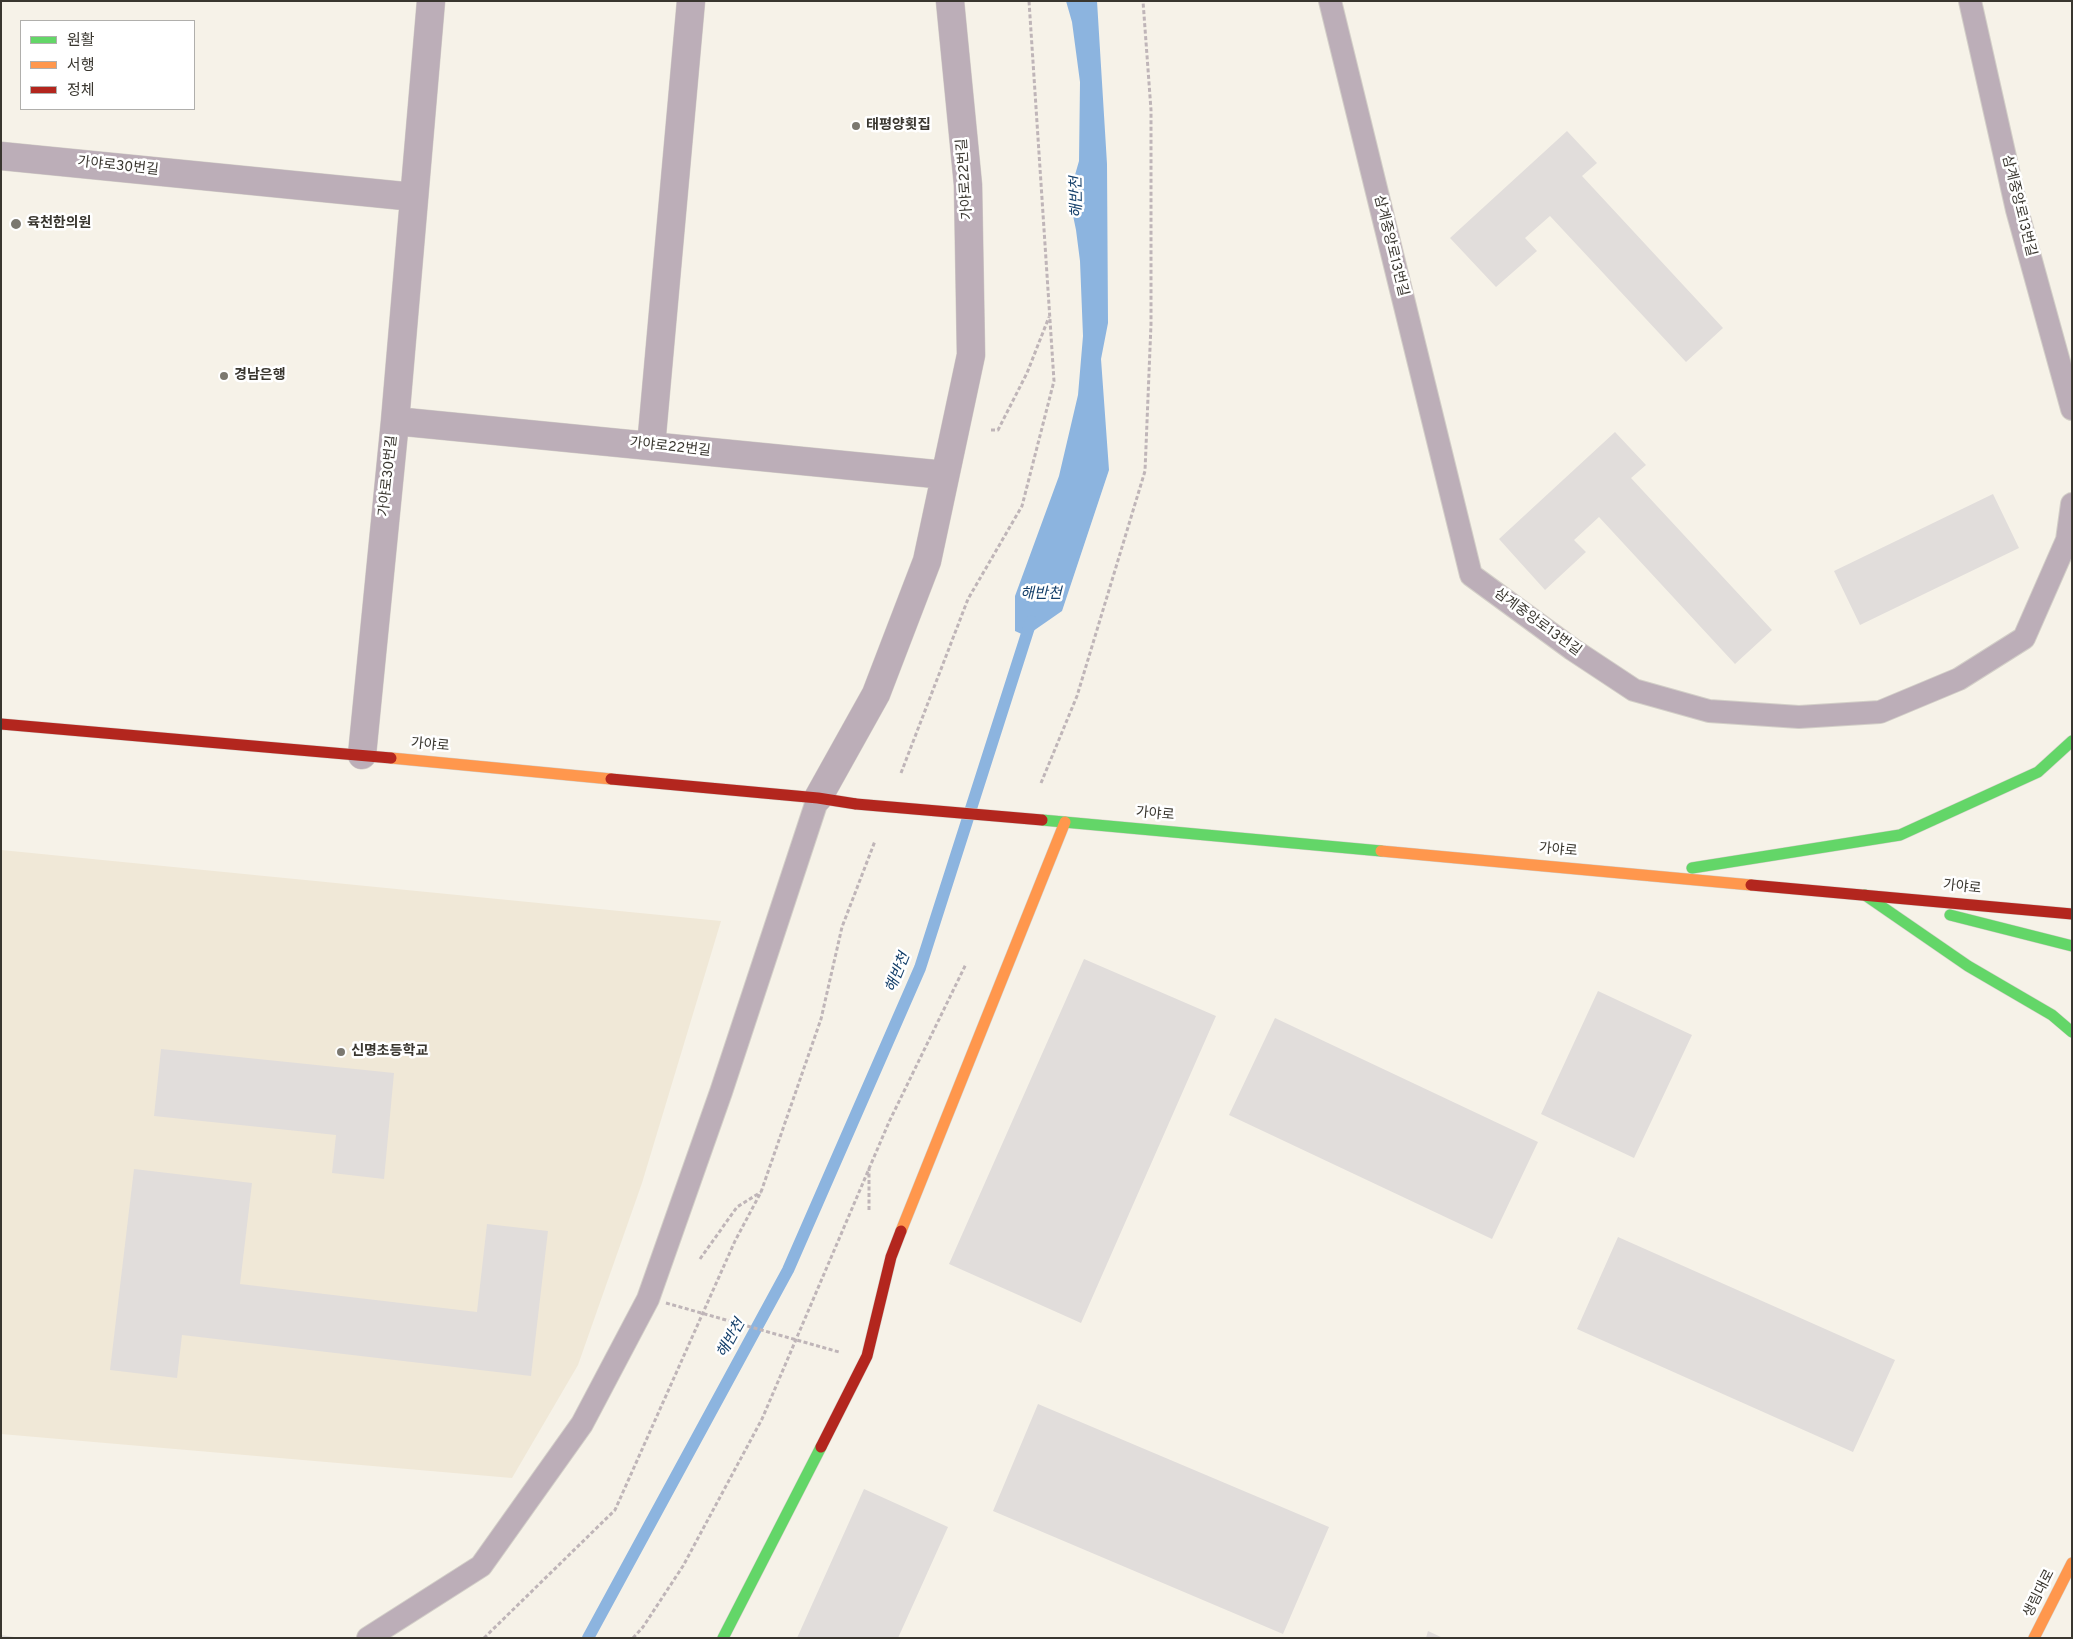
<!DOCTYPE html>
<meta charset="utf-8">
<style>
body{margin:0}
#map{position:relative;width:2073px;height:1639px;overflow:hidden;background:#f6f2e8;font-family:Overpass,"Noto Sans KR",sans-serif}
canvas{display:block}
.frame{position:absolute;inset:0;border:2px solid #39362f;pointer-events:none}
.legend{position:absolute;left:20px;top:20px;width:175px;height:90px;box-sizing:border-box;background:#fff;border:1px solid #b0afac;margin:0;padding:6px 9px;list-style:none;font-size:15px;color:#39362f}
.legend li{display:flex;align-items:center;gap:10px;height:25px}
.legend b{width:25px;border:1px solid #b0afac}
</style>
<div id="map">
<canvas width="2073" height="1639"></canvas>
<div class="frame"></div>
<ul class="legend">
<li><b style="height:6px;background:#63d668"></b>원활</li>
<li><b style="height:6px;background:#ff974d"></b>서행</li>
<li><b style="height:6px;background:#b3261e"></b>정체</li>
</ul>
</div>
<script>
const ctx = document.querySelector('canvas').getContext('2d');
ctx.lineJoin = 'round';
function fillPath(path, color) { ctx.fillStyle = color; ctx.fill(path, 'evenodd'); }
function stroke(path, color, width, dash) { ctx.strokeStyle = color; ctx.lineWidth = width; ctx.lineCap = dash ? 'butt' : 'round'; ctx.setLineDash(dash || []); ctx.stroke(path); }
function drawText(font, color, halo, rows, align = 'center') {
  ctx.font = font + ' Overpass,"Noto Sans KR",sans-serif'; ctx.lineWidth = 5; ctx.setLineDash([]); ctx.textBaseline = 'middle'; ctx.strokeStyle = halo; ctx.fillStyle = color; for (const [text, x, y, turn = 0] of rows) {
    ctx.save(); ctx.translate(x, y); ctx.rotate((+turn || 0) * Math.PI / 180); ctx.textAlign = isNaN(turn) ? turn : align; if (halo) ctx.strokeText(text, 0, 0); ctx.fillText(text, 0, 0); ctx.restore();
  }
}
fillPath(new Path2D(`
 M1 850 721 921 642 1183 578 1365 512 1478 1 1434Z`), '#f0e8d7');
fillPath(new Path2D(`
 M1066 1H1097L1107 164 1108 323 1101 359 1109 470 1062 611 1026 636 1015 631V596L1059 476 1078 395 1083 336 1080 261 1076 230 1069 196 1079 161 1080 82 1072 22Z`), '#8cb4df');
stroke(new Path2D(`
 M588 1638 788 1270 920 968 1031 621`), '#8cb4df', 12);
fillPath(new Path2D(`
 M1567 131 1597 163 1582 176 1723 328 1686 362 1550 216 1525 238 1537 251 1496 287 1450 238Z
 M1615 432 1646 465 1631 478 1772 630 1735 664 1599 517 1574 540 1586 552 1545 590 1499 539Z
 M1993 494 2019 548 1860 625 1834 571Z
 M1084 959 1216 1016 1081 1323 949 1264Z
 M1598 991 1692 1035 1634 1158 1541 1114Z
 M1275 1018 1538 1142 1492 1239 1229 1115Z
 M161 1049 394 1073 384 1179 332 1173 336 1135 154 1116Z
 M134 1169 252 1183 240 1284 477 1312 487 1224 548 1231 531 1376 182 1335 177 1378 110 1370Z
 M1618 1237 1895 1360 1853 1452 1577 1329Z
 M1038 1404 1329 1527 1283 1634 993 1511Z
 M864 1489 948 1527 898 1638H797Z
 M1428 1631 1443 1638H1426Z
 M1 1635 14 1637V1638H1Z`), '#e1dddb');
const lane = new Path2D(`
 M1330 1 1471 575 1572 649 1634 690 1709 711 1799 717 1880 712 1959 679 2024 638 2067 540 2072 504
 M1970 1 2017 210 2072 409
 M368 1638 481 1566 582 1424 648 1299 721 1092 818 798`);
const street = new Path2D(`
 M1 156 414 197
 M395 421 945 475
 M651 446 691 1
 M362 755 395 421 431 1
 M818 798 876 694 927 561 971 355 968 185 950 1`);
const fast = new Path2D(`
 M1042 820 1381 851
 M1692 868 1900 835 2038 772 2072 741
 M1865 895 1968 966 2052 1015 2072 1032
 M1950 915 2072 946
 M723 1638 821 1447`);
const slow = new Path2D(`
 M391 758 611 779
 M1381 851 1751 885
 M901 1231 1065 822
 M2034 1638 2072 1563`);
const jam = new Path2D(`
 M1 724 391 758
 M611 779 818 798 856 804
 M1751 885 2072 914
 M821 1447 867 1356 891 1257 901 1231`);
stroke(lane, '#d3cfc8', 24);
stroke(street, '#d3cfc8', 29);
stroke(fast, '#d3cfc8', 12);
stroke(slow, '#d3cfc8', 12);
stroke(jam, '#d3cfc8', 12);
stroke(new Path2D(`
 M991 430H998L1027 373 1049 317
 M901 773 968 599 1022 506 1054 381 1029 1
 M1041 783 1077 696 1145 471 1151 324V110L1143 1
 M869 1210V1168
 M700 1259 737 1207 761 1192
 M484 1638 615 1510 735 1241 761 1192 821 1019 842 927 875 841
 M633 1638 643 1627 683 1566 762 1419 889 1122 966 964`), '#bfb5b8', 3, [4, 2.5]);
stroke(lane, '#bcaeb8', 22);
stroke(street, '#bcaeb8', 28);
stroke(fast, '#63d668', 11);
stroke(slow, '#ff974d', 11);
stroke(jam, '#b3261e', 11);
const jamBridge = new Path2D(`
 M856 804 1042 820`);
stroke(jamBridge, '#d3cfc8', 12, []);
stroke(new Path2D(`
 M666 1303 839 1352`), '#bfb5b8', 3, [4, 2.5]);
stroke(jamBridge, '#b3261e', 11);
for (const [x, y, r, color] of [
 [856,126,5,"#7b7870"],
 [16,224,6,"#7b7870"],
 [224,376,5,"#7b7870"],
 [341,1052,5,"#7b7870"]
]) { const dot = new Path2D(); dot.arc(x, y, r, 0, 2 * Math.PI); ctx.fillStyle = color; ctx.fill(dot); stroke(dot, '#fff', 2); }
drawText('bold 14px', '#39362f', '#fff', [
 ["태평양횟집",866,126],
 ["육천한의원",27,224],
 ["경남은행",234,376],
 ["신명초등학교",351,1052]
], 'left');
drawText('14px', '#39362f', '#fff', [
 ["가야로30번길",118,167,6],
 ["가야로22번길",966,179,-94],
 ["삼계중앙로13번길",2018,206,76],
 ["삼계중앙로13번길",1390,246,76],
 ["가야로22번길",670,448,6],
 ["가야로30번길",389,476,-84],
 ["삼계중앙로13번길",1537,623,36],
 ["가야로",430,746,5],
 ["가야로",1155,815,5],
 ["가야로",1558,851,5],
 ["가야로",1962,888,6],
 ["생림대로",2040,1594,-63]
]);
drawText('italic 15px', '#143f6a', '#fff', [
 ["해반천",1078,197,-91],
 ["해반천",1041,595],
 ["해반천",899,973,-68],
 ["해반천",732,1339,-61]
]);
</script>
